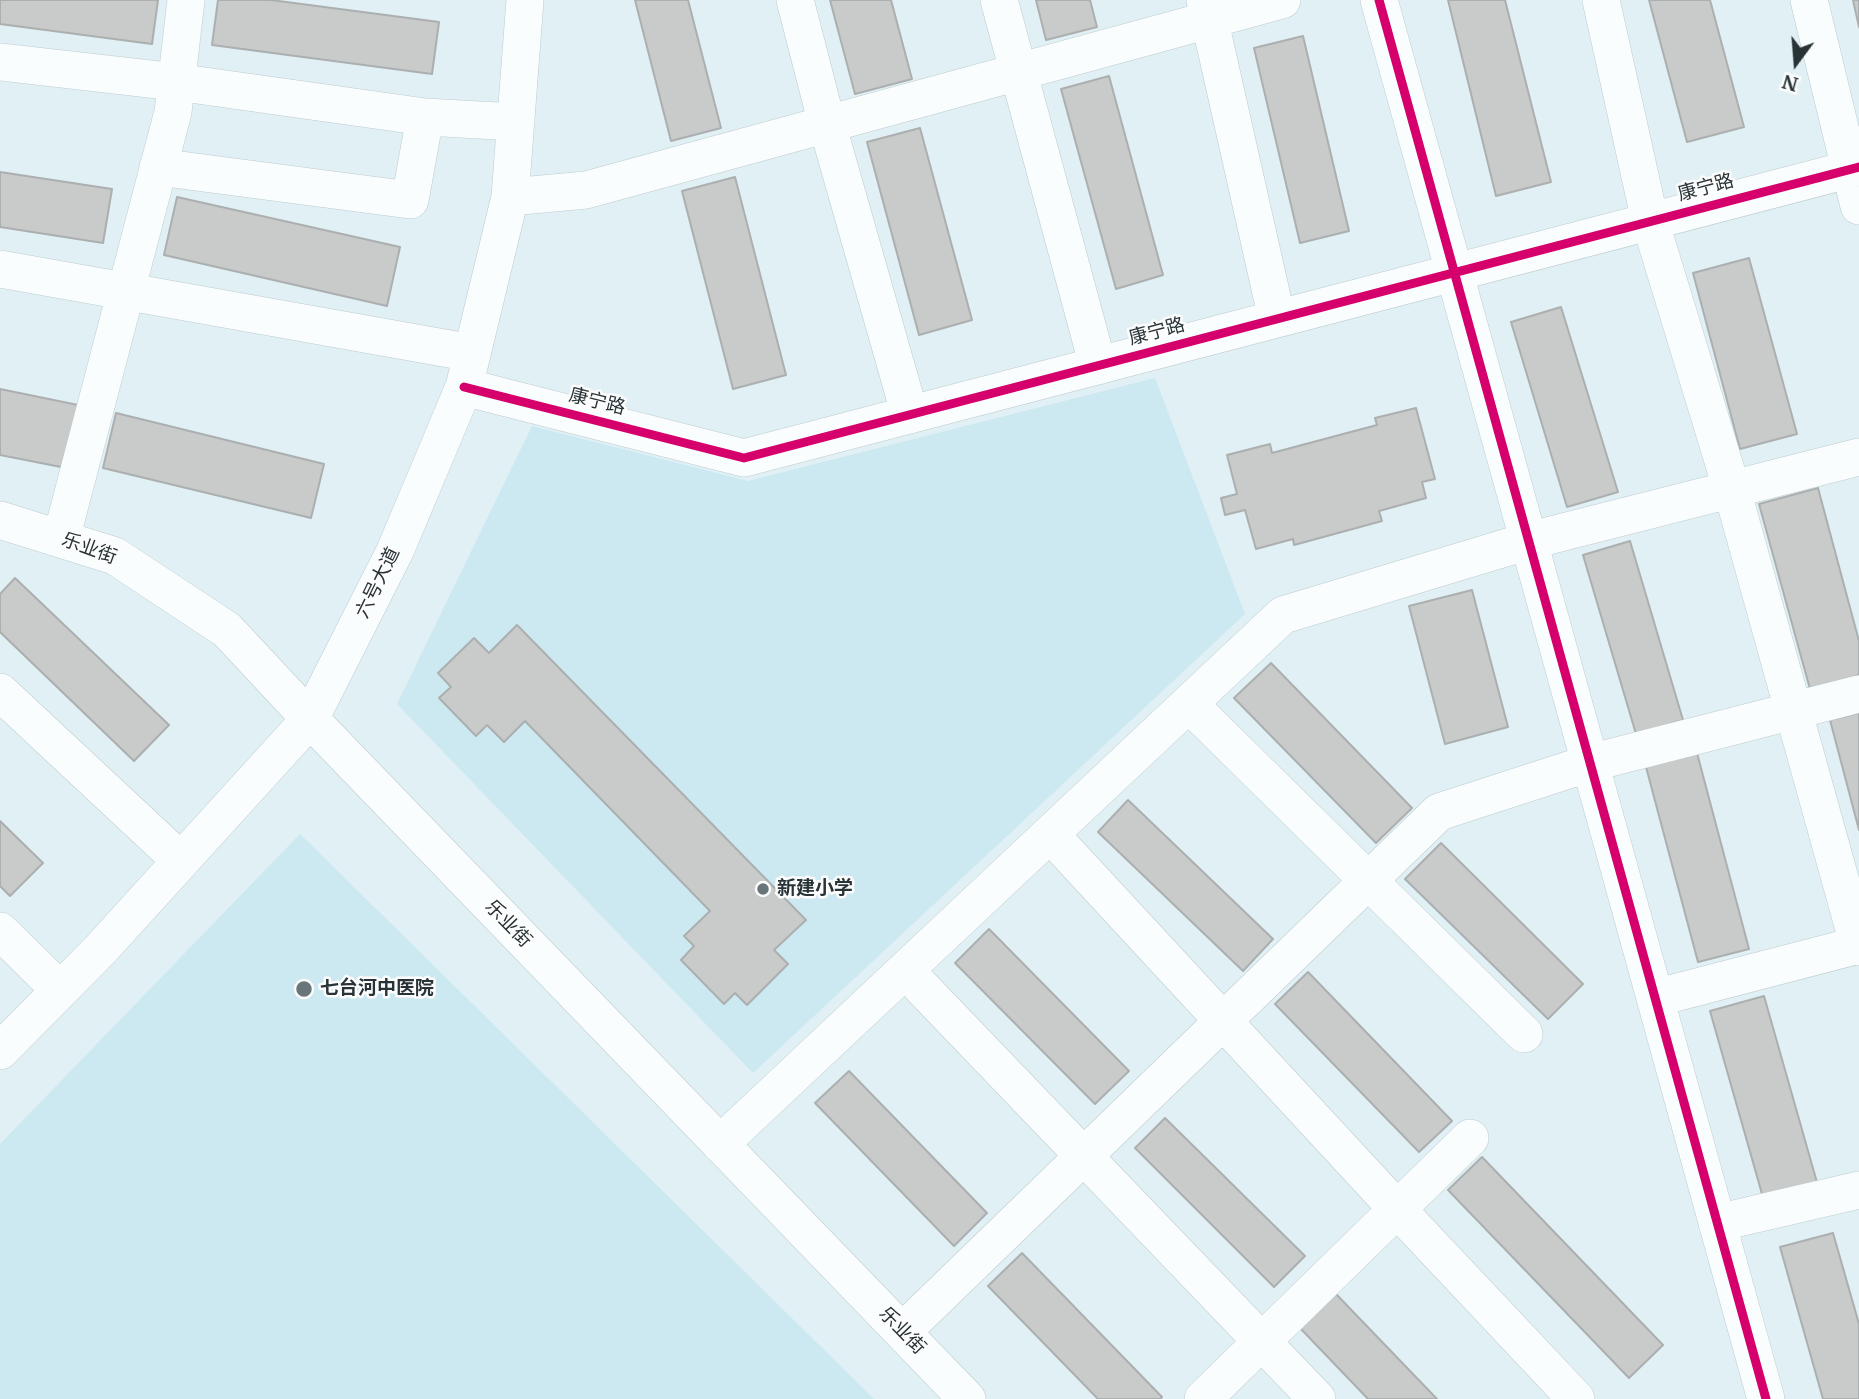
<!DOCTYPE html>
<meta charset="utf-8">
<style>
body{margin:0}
#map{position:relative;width:1859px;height:1399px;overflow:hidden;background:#e0f0f5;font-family:Merriweather,serif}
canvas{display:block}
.north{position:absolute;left:1761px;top:28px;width:70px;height:70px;-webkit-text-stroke:5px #fcfcfc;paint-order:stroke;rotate:196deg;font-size:19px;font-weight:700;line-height:28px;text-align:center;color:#283337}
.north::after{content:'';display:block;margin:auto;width:24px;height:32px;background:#283337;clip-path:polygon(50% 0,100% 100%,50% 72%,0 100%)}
</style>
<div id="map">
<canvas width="1859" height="1399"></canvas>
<div class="north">N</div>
</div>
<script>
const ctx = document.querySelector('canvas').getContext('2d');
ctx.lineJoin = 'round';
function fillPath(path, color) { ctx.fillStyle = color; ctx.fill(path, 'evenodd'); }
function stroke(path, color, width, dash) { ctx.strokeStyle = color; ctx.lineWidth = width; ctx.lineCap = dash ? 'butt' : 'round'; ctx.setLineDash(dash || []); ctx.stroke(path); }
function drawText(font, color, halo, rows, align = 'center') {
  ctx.font = font + ' Merriweather,"Noto Sans SC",serif'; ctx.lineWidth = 5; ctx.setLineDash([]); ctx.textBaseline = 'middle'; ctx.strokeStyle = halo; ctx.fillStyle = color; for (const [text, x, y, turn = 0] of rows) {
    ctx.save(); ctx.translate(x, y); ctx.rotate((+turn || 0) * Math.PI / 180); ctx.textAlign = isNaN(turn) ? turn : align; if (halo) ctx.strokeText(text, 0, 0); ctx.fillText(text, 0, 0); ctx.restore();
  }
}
fillPath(new Path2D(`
 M1155 378 1245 614 753 1073 397 704 532 426 748 481Z
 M300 834 874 1399H0V1144Z`), '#cce8f1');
const building = new Path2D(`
 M0 0H158L152 44 0 24Z
 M218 0H271L439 22 432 74 212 45Z
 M635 0H688L721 128 671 141Z
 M830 0H891L912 79 855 94Z
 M1036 0H1090L1097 27 1046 40Z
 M1448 0H1505L1551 182 1496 196Z
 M1649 0H1710L1744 127 1687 142Z
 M1853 0H1859V27Z
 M1303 36 1349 231 1300 243 1254 48Z
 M1109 76 1163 275 1116 289 1061 89Z
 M920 128 972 320 919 335 867 142Z
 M0 172 112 189 103 243 0 227Z
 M735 177 786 375 733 389 682 191Z
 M177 197 400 247 387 306 164 255Z
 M1749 258 1797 434 1740 449 1693 273Z
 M1561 307 1618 492 1567 507 1511 322Z
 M0 389 78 405 66 468 0 455Z
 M1416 408 1435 479 1422 482 1426 498 1379 511 1382 521 1294 545 1293 539 1256 549 1245 510 1225 515 1221 498 1237 494 1227 455 1270 444 1272 453 1377 425 1375 418Z
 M116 413 324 464 311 518 103 468Z
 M1818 488 1859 641V675L1810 689 1759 504Z
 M1630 541 1683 720 1636 734 1583 555Z
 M15 578 169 725 134 761 0 632V594Z
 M1472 590 1508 727 1445 744 1409 606Z
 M517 625 806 920 774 950 788 964 747 1005 735 993 724 1004 681 960 694 946 684 936 710 911 525 721 504 742 487 725 476 736 439 698 451 687 438 673 474 638 489 653Z
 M1271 663 1412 808 1376 843 1234 698Z
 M1859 713V830L1830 720Z
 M1697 753 1749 949 1698 962 1646 767Z
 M1128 800 1273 939 1243 971 1098 832Z
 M0 821 43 863 10 896 0 886Z
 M1441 843 1583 984 1548 1019 1405 879Z
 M989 929 1129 1071 1095 1104 955 963Z
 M1308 972 1452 1121 1419 1152 1275 1004Z
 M1764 996 1818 1186 1764 1201 1710 1011Z
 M849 1071 987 1213 954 1246 815 1103Z
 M1165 1118 1305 1256 1274 1287 1135 1148Z
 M1482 1157 1663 1345 1629 1378 1448 1190Z
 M1833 1233 1859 1324V1399H1823L1780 1247Z
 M1022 1253 1162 1397 1160 1399H1098L988 1286Z
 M1336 1294 1437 1399H1368L1300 1328Z`);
fillPath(building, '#c8cbc9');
stroke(building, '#acafaf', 2);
const minor = new Path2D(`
 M795 0 827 124 910 415
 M999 0 1098 366
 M1205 0 1277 319
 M1379 0 1766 1399
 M1601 0 1650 221 1732 490 1859 947
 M1809 0 1859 206
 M0 62 176 82 425 117
 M158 167 410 200 425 117 516 122
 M510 197 586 190 1282 0
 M0 269 472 353
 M464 387 744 458 1859 167
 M0 520 115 556 227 630 310 719 967 1399
 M61 539 173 112 186 0
 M0 692 181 861
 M1189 704 1524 1034
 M1050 834 1397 1209 1576 1399
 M0 931 60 990
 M905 970 1317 1399
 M1655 998 1859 945
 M0 1051 100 950 310 719 395 551 464 387 510 197 525 0
 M720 1144 1283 615 1528 541 1859 457
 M1717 1223 1859 1190
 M902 1332 1439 812 1590 763 1859 694
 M1203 1399 1470 1138`);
stroke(minor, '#becbcf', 38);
stroke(minor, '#fafdfe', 37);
stroke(new Path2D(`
 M1379 0 1766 1399
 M464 387 744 458 1859 167`), '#d6006c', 9);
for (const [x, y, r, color] of [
 [763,889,7,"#68757a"],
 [304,989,9,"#68757a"]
]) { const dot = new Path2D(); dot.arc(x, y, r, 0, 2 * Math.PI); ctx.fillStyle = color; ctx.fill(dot); stroke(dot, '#fcfcfc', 2.5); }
drawText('19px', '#283337', '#fcfcfc', [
 ["康宁路",1706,188,-15],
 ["康宁路",1157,332,-15],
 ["康宁路",597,402,14],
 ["乐业街",89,549,20],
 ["六号大道",378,583,-64],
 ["乐业街",508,924,46],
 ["乐业街",902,1331,46]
]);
drawText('bold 19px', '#283337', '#fcfcfc', [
 ["新建小学",777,889],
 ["七台河中医院",320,989]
], 'left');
</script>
